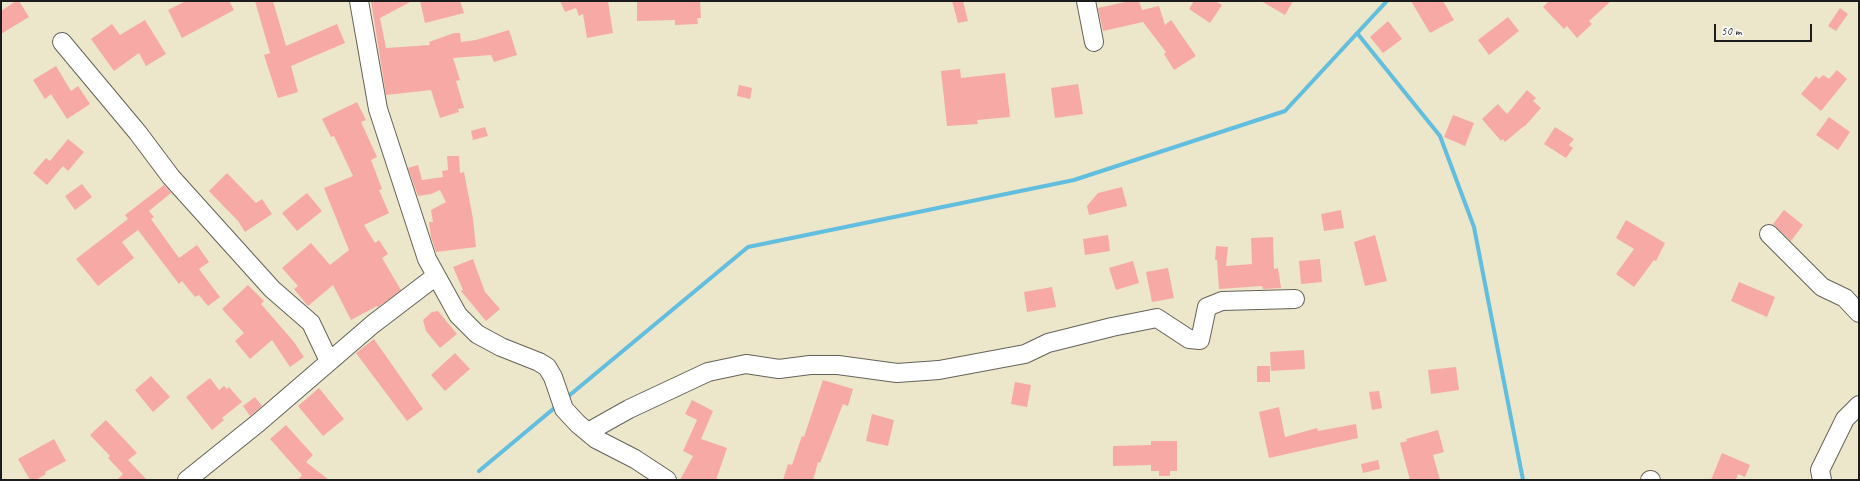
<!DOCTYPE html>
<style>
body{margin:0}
#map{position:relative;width:1860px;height:481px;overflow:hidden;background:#ece6ca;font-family:Caveat,sans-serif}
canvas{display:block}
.frame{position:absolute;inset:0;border:2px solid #1c1c1c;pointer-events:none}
.scale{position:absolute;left:1714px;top:24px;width:98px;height:18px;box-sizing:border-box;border:2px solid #1c1c1c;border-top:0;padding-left:5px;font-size:12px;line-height:14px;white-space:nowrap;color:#1c1c1c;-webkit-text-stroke:3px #fff;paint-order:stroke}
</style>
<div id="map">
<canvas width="1860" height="481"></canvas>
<div class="frame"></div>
<div class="scale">50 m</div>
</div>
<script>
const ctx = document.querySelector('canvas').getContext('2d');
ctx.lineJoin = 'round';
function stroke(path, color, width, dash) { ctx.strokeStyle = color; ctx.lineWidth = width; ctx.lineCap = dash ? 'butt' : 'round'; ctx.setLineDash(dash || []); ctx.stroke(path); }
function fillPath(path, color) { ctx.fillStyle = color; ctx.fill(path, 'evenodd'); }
stroke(new Path2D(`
 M1357 33 1440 136 1474 227 1523 480
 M565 399 748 247 1074 180 1285 111 1387 1
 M479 471 558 405`), '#61bedf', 4);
fillPath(new Path2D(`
 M16 1H19L29 17 1 34V11Z
 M186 1H229L234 10 182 38 168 10Z
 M255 1H273L286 46 337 24 345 43 291 66 298 92 278 98 264 55 270 53Z
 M371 1H412L380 18 386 48 430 45 429 42 454 33H460L461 42 476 40 509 30 517 55 494 62 491 55 453 58 460 80 456 81 464 108 458 109 459 112 440 118 431 90 386 95Z
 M420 1H460L464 13 425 23Z
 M560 1H608L613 33 587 38 583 14 579 16 576 8 565 12Z
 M637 1H700L701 18H697L698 24 675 25V20L637 21Z
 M952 1H963L968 21 958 23Z
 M1130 1H1139L1142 10 1159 6 1165 25 1171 20 1196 56 1174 70 1164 54 1166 52 1143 22 1103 31 1098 8Z
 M1194 1H1215L1222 5 1210 23 1189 9Z
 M1261 1H1293L1285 15Z
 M1411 1H1443L1454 20 1430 33Z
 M1549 1H1611L1589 21 1592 24 1577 38 1567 26 1564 29 1543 7Z
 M1840 8 1848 14 1836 31 1828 26Z
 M1508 17 1519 31 1489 55 1478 40Z
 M145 20 166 54 146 66 139 53 114 71 91 39 112 24 120 35Z
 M1388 21 1402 39 1383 53 1370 37Z
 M56 66 71 91 78 86 90 104 67 119 51 94 45 99 33 80Z
 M960 69 961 78 1005 73 1010 117 977 120 978 124 947 126 941 71Z
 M1837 70 1847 79 1821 111 1801 94 1816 76 1819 79 1823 75 1829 79Z
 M1078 84 1083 114 1055 118 1051 88Z
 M739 85 752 88 750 99 737 96Z
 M1527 90 1536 98 1533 101 1541 108 1525 126H1524L1505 142 1503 139 1501 141 1482 119 1498 104 1507 114Z
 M357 102 366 120 361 122 377 157 371 160 382 189 379 190 389 213 364 225 375 243 379 240 388 254 382 258 401 290 378 307 377 306 351 320 333 285 308 306 294 289 298 286 282 268 311 243 330 265 349 250 324 188 353 176 334 136 331 137 322 119Z
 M1453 115 1474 123 1465 146 1444 137Z
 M1829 117 1850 132 1838 150 1816 135Z
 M485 127 488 136 473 140 471 131Z
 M1555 127 1574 139 1569 145 1573 148 1566 158 1544 144Z
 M68 139 84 152 68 171 63 166 47 185 33 173 46 158 50 161Z
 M447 156H459L460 173 464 172 473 219 476 247 436 252 431 237 429 222H433L431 210 446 202 440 190 431 194 418 196 408 168 418 165 422 180 443 177 442 171 448 170Z
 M227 173 256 203 262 199 272 214 245 232 238 221 209 191Z
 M82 184 92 197 75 210 65 196Z
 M164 185 171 193 149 211 154 217 151 219 179 258 197 245 209 262 199 269 220 297 208 306 199 295 195 297 182 281 179 284 138 230 122 242 134 258 98 286 76 259 128 219 125 215Z
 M1122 187 1127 206 1089 215 1087 206 1098 193Z
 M307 193 322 211 297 231 282 213Z
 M1341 210 1344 228 1324 231 1321 214Z
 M1784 210 1803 225 1791 241 1773 224Z
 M1626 220 1665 243 1656 261 1654 260 1634 287 1616 274 1634 249 1616 238Z
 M1108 235 1110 251 1085 255 1083 239Z
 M1375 235 1387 281 1365 286 1354 242Z
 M1273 237 1274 269 1278 268 1281 288 1263 289 1262 286 1219 289 1217 260H1215L1216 246 1228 247 1226 266 1252 264 1251 238Z
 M473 259 485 292 500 309 486 321 461 291 463 290 453 267Z
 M1320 259 1322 282 1301 284 1299 261Z
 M1133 261 1139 283 1116 290 1109 268Z
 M1168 268 1174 298 1152 302 1146 272Z
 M1739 282 1775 297 1767 317 1731 301Z
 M248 285 264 301 261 304 294 342 304 357 290 367 272 340 250 359 235 341 244 333 222 309Z
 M1052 287 1056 307 1027 312 1024 292Z
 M438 311 457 334 440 348 426 331 423 320 432 312Z
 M374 339 423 409 407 421 356 353Z
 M1304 350 1305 369 1271 371 1270 352Z
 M455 353 470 369 445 391 431 375Z
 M1257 366H1270V382H1257Z
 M1456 367 1459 390 1431 394 1428 370Z
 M151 376 170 397 153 412 135 390Z
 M210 378 219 390 224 386 227 389 229 387 242 402 222 418 224 420 212 430 186 397Z
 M823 380 853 389 848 406 843 404 820 463 818 462 813 480H783L788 464 792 465 802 436 804 437Z
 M1015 382 1031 385 1027 407 1011 404Z
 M319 388 344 419 323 436 298 406Z
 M1379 391 1382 408 1372 410 1369 392Z
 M255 397 262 406 250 416 243 406Z
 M692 400 713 411 701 439 727 448 716 480H680L693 456 683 451 697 420 685 414Z
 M1279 407 1285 437 1317 428 1318 431 1356 424 1358 438 1269 458 1259 412Z
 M872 414 894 420 888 446 866 441Z
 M106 420 137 453 128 460 147 480H117L123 474 108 458 110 456 90 435Z
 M286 425 313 455 306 462 329 480H298L302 475 270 439Z
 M1438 430 1444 452 1433 455 1440 480H1410L1400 443 1407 441 1406 439Z
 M54 439 66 461 45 472 46 474 36 480H30L18 459Z
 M1151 441H1177V471H1170V476H1159V471H1151V465L1113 466V446L1151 445Z
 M1722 453 1750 465 1745 477 1738 474 1736 480H1711Z
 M1378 460 1380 469 1363 473 1361 464Z`), '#f7aaa5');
const minor = new Path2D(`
 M359 1 378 109 427 259 458 315 477 334 501 347 539 362 547 367 553 377 564 409 578 424 596 439 635 459 667 480
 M1086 1 1094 42
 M62 42 138 133 171 177 272 289 311 323 329 361
 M1769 234 1822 287 1845 298 1859 313
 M588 432 629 409 708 372 746 364 779 369 810 365H838L897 373 939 370 1025 354 1048 343 1112 327 1157 318 1189 339 1200 340 1207 307 1222 301 1295 299
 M187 480 258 423 373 324 436 276
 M1650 480H1651
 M1822 480 1820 470 1845 419 1859 405`);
stroke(minor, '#656359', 20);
stroke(minor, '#fff', 18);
</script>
